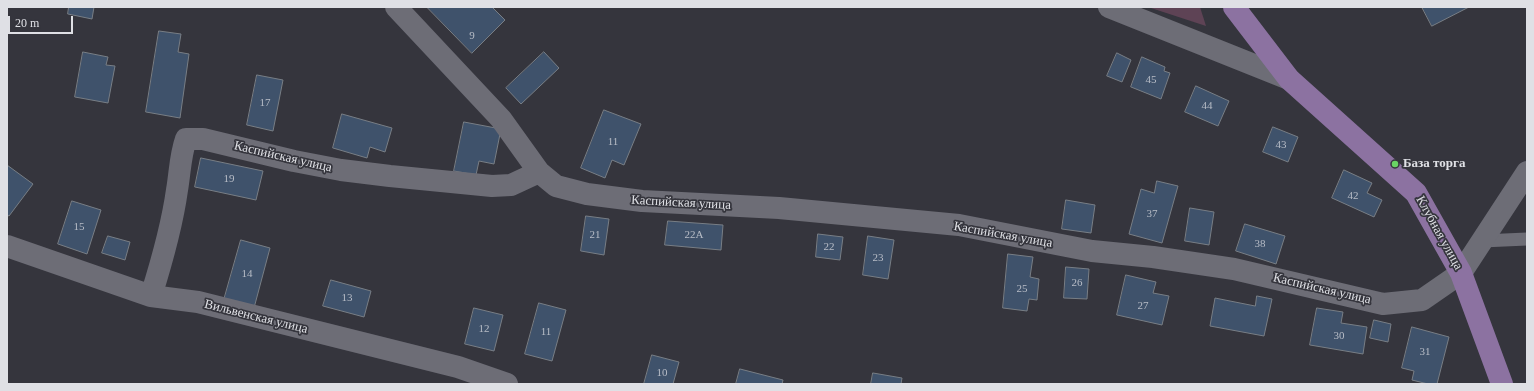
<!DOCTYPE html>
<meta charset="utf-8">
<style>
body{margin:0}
#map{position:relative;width:1534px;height:391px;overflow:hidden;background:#35353d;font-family:"Times New Roman",serif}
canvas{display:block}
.frame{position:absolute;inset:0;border:8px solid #dfe0e5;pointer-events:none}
.scale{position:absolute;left:8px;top:16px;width:65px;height:18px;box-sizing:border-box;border:2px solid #dfe0e5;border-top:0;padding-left:5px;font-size:12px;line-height:14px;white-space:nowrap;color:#dfe0e5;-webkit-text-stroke:3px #35353d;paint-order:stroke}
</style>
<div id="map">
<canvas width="1534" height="391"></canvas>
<div class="frame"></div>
<div class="scale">20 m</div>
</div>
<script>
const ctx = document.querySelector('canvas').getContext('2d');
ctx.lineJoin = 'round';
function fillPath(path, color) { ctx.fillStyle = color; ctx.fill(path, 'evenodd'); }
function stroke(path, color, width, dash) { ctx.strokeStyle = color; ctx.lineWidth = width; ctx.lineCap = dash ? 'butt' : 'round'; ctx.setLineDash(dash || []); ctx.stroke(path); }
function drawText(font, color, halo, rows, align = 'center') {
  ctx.font = font + ' "Times New Roman",serif'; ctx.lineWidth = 3.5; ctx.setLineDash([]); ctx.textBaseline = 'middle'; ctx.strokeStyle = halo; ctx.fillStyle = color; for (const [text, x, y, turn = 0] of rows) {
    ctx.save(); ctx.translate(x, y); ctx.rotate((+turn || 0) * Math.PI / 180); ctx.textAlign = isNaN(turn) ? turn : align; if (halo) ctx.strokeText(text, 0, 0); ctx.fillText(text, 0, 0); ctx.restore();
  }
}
fillPath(new Path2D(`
 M1148 7H1200L1206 26Z`), '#5e4355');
const building = new Path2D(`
 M69 7H94L92 19 68 14Z
 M427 7H492L505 20 472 53Z
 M1422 7H1469L1432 26Z
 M159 31 181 34 178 52 189 54 180 118 146 112Z
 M83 52 108 57 106 65 115 66 108 103 75 97Z
 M544 52 559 68 521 104 506 88Z
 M1117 53 1131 60 1122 82 1107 76Z
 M1142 57 1165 67 1164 71 1170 73 1161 99 1131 87Z
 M257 75 283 80 273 131 247 125Z
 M1196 86 1229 101 1218 126 1185 112Z
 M604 110 641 124 624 165 612 160 605 178 581 168Z
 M342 114 392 128 385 152 370 147 367 158 333 148Z
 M464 122 501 129 494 164 479 161 476 175 454 171Z
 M1273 127 1298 137 1288 162 1263 152Z
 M201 158 263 171 256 200 195 187Z
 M7 165 33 184 9 216 7 215Z
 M1344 170 1372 183 1367 193 1382 200 1374 217 1332 198Z
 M1157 181 1178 186 1162 243 1129 234 1141 189 1154 193Z
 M1066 200 1095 205 1091 233 1062 229Z
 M72 201 101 210 87 254 58 244Z
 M1190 208 1214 212 1209 245 1185 241Z
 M586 216 609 219 604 255 581 251Z
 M668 221 723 225 721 250 665 245Z
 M1245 224 1285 236 1276 264 1236 251Z
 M818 234 843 237 840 260 816 257Z
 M108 236 130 242 125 260 102 253Z
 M868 236 894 240 888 279 863 275Z
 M241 240 270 248 254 308 224 300Z
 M1008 254 1033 257 1030 277 1039 279 1037 300 1029 299 1027 311 1003 308Z
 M1066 267 1089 269 1087 299 1064 298Z
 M1126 275 1156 282 1153 293 1169 296 1162 325 1117 315Z
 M331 280 371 291 364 317 323 306Z
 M1257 296 1272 299 1264 336 1210 326 1215 298 1255 306Z
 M539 303 566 310 552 361 525 354Z
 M474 308 503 315 494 351 465 344Z
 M1317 308 1343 312 1341 323 1367 327 1363 354 1310 345Z
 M1374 320 1391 324 1388 342 1370 338Z
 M1412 327 1449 337 1437 384H1428L1412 380 1414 371 1402 368Z
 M652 355 679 362 673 384H644Z
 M740 369 783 380 782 384H736Z
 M873 373 902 378 901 384H871Z`);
fillPath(building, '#3f526b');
stroke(building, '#787e85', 1);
stroke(new Path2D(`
 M1482 241 1527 239`), '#6d6d76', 13);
stroke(new Path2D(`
 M396 7 501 119 539 172 556 186 587 194 642 201 779 208 959 225 1092 251 1153 257 1234 269 1383 304 1422 300 1461 273 1527 172
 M7 246 151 296 198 302 458 367 507 384
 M151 296C162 261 172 226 177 190 180 173 180 156 186 139H203L294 161 341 170 390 176 492 186 511 185 539 172`), '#6d6d76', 22);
stroke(new Path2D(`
 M1109 7 1289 79`), '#6d6d76', 22);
stroke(new Path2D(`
 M1234 7 1289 79 1416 193 1461 273 1502 384`), '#8c72a1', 22);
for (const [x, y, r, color] of [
 [1395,164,4,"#69d464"]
]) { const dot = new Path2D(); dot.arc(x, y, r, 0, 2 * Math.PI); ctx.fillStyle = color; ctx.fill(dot); stroke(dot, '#35353d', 1.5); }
drawText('11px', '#b7bcc6', null, [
 ["9",472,36],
 ["45",1151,80],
 ["17",265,103],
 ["44",1207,106],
 ["11",613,142],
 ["43",1281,145],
 ["19",229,179],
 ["42",1353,196],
 ["37",1152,214],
 ["15",79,227],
 ["21",595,235],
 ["22А",694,235],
 ["38",1260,244],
 ["22",829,247],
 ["23",878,258],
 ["14",247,274],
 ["26",1077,283],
 ["25",1022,289],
 ["13",347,298],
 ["27",1143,306],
 ["12",484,329],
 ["11",546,332],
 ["30",1339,336],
 ["31",1425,352],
 ["10",662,373]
]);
drawText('13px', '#dfe0e5', '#35353d', [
 ["Каспийская улица",283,157,13],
 ["Каспийская улица",681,203,3],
 ["Клубная улица",1439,233,61],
 ["Каспийская улица",1003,235,10],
 ["Каспийская улица",1322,289,13],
 ["Вильвенская улица",256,317,14]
]);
drawText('bold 13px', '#dfe0e5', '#35353d', [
 ["База торга",1403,164]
], 'left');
</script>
